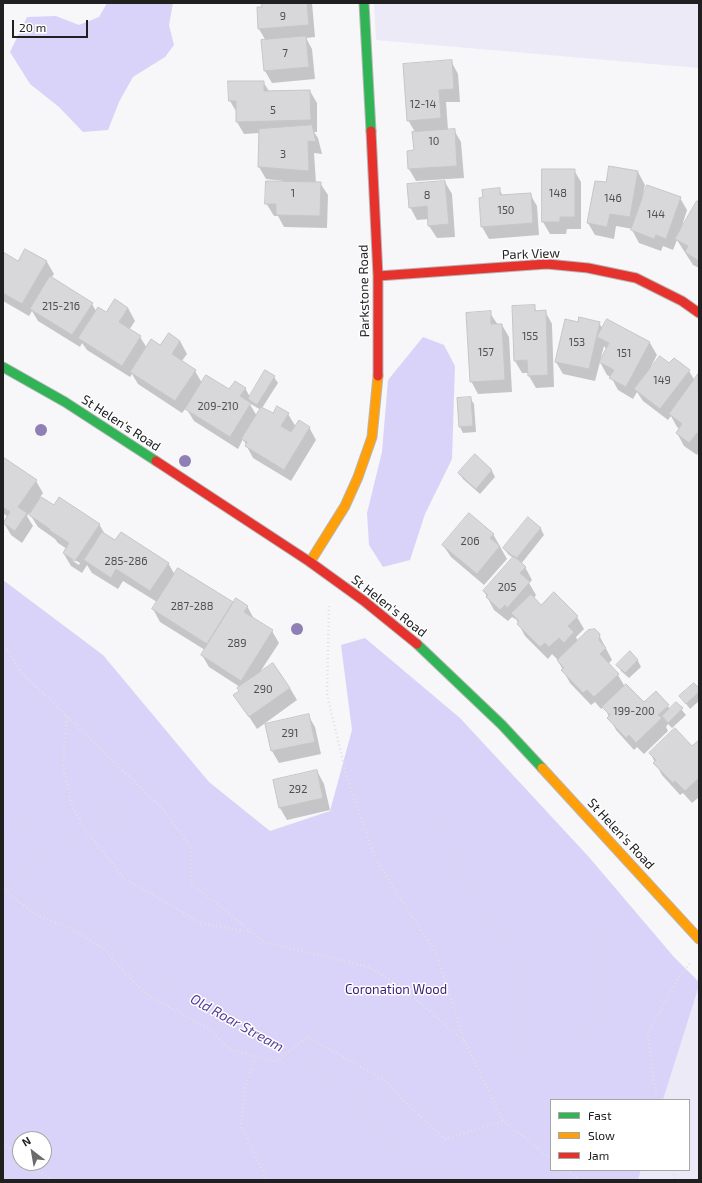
<!DOCTYPE html>
<style>
body{margin:0}
#map{position:relative;width:702px;height:1183px;overflow:hidden;background:#f7f6f8;font-family:"Exo 2",sans-serif}
canvas{display:block}
.frame{position:absolute;inset:0;border:4px solid #202021;pointer-events:none}
.legend{position:absolute;left:550px;top:1099px;width:140px;height:72px;box-sizing:border-box;background:#fff;border:1px solid #a6a6a6;margin:0;padding:5px 7px;list-style:none;font-size:12px;color:#202021}
.legend li{display:flex;align-items:center;gap:8px;height:20px}
.legend b{width:20px;border:1px solid #a6a6a6}
.north{position:absolute;left:12px;top:1131px;width:40px;height:40px;box-sizing:border-box;background:#fff;border:1px solid #a6a6a6;border-radius:50%;rotate:329deg;font-size:11px;font-weight:700;line-height:16px;text-align:center;color:#202021}
.north::after{content:'';display:block;margin:auto;width:14px;height:18px;background:#6b6b6c;clip-path:polygon(50% 0,100% 100%,50% 72%,0 100%)}
.scale{position:absolute;left:12px;top:20px;width:76px;height:18px;box-sizing:border-box;border:2px solid #202021;border-top:0;padding-left:5px;font-size:12px;line-height:14px;white-space:nowrap;color:#202021;-webkit-text-stroke:3px #fff;paint-order:stroke}
</style>
<div id="map">
<canvas width="702" height="1183"></canvas>
<div class="frame"></div>
<ul class="legend">
<li><b style="height:5px;background:#30b455"></b>Fast</li>
<li><b style="height:5px;background:#ff9f0a"></b>Slow</li>
<li><b style="height:5px;background:#e5322d"></b>Jam</li>
</ul>
<div class="north">N</div>
<div class="scale">20 m</div>
</div>
<script>
const ctx = document.querySelector('canvas').getContext('2d');
ctx.lineJoin = 'round';
function fillPath(path, color) { ctx.fillStyle = color; ctx.fill(path, 'evenodd'); }
function stroke(path, color, width, dash) { ctx.strokeStyle = color; ctx.lineWidth = width; ctx.lineCap = dash ? 'butt' : 'round'; ctx.setLineDash(dash || []); ctx.stroke(path); }
function drawText(font, color, halo, rows, align = 'center') {
  ctx.font = font + ' "Exo 2",sans-serif'; ctx.lineWidth = 3; ctx.setLineDash([]); ctx.textBaseline = 'middle'; ctx.strokeStyle = halo; ctx.fillStyle = color; for (const [text, x, y, turn = 0] of rows) {
    ctx.save(); ctx.translate(x, y); ctx.rotate((+turn || 0) * Math.PI / 180); ctx.textAlign = isNaN(turn) ? turn : align; if (halo) ctx.strokeText(text, 0, 0); ctx.fillText(text, 0, 0); ctx.restore();
  }
}
fillPath(new Path2D(`
 M374 3H699V68L376 40Z
 M699 986V1180H638L641 1170H689V1100H663Z`), '#eceaf7');
fillPath(new Path2D(`
 M107 3H173L169 25 174 45 165 57 133 77 119 102 108 130 83 132 59 107 30 84 10 52 27 17 56 16 79 25 99 17Z
 M423 337 444 345 455 366 452 459 425 514 410 560 383 567 369 545 367 513 382 452 388 380Z
 M3 580 103 655 209 782 270 831 330 811 352 730 341 645 365 638 460 718 588 856 674 957 699 982V986L663 1100H551V1170H641L638 1180H3ZM20 1139H44V1163H20Z`), '#d9d3f9');
fillPath(new Path2D(`
 M108 790 125 799 132 820 127 831 114 832C100 819 102 816 102 798Z
 M418 1164 437 1167 441 1176 440 1180H403L402 1179 407 1169Z`), '#d8d3f7');
fillPath(new Path2D(`
 M262 3H312L315 37 306 38 312 49 315 79 272 83 265 71 266 41 259 29Z
 M451 61 458 74 460 102H446L448 130H454L461 142 464 178 416 181 409 169 415 151V132L408 120Z
 M263 82 269 91H310L317 103V132H314L318 138 322 154 314 153 316 183H320L328 195 327 228 284 227 278 216H274L266 203 284 181 266 179 259 167V133L244 134 237 122V113L230 101Z
 M574 170 581 182V229H567L566 234H550L543 222Z
 M638 172 645 185 642 199 680 198 687 210 681 229H682L699 203V268L693 265 677 240 673 250 663 246 661 251 639 243 632 230 633 229 616 226 614 239 595 235 588 223 607 184Z
 M445 182 452 194 455 237 437 238 429 226V219L417 220 410 207Z
 M499 189 503 196 530 194 537 206 539 235 489 239 482 227Z
 M26 250 47 262 54 274 51 278 92 304 96 311 107 313 128 308 135 321 129 330 140 337 147 348 161 347 180 341 187 354 181 362 195 371 202 383 230 391 245 388 250 397 274 377 278 383 262 408 273 415 278 408 288 414 296 427H309L316 440 291 481 253 458 243 439 238 449 194 421 186 408 182 413 138 384 132 374 130 377 87 350 82 343 80 347 38 321 32 311 29 316 3 301V253L19 262ZM249 403 261 410 257 416Z
 M534 306 537 312 545 311 552 324 554 387 536 388 529 376V373H522L515 361Z
 M490 313 498 325H502L509 337 512 392 478 394 471 381Z
 M579 323H599L603 329 650 343 657 355 649 370 650 371 670 364 689 371 695 381 699 376V451L697 455 684 446 677 433 680 429 677 427 671 416 668 420 643 401 637 392 633 399 618 390 611 377 607 375 600 362 595 381 563 374 556 362ZM604 346 607 350 600 361Z
 M470 398 474 404 476 432 463 433 460 427Z
 M475 456 492 471 495 477 480 494 463 479 459 473Z
 M3 458 36 481 43 493 40 497 54 506 99 524 106 536 115 542 168 563 175 575 178 569 234 604 247 606 254 619 272 631 279 643 260 672 290 688 297 700 257 729 235 695 240 691V687L209 667 202 655 205 650 160 622 153 609 157 602 123 581 118 589 92 573 87 565 82 573 71 566 64 554 67 549 58 543 55 539 38 527 29 513 27 516 33 526 22 543 11 535 4 523 8 517 3 513ZM73 559 80 563 79 565 73 561Z
 M528 519 541 529 544 535 521 564 525 567 532 580 529 583 536 595 534 598 542 606 554 594 577 617 584 629 576 637 578 641 599 635 612 660 608 664 618 675 625 687 644 703 656 692 670 709 676 703 686 715 672 728 668 724 666 727 668 731 644 754 637 747 634 750 616 730 604 707 601 709 595 702 591 705 570 683 557 659 552 654 548 659 525 636 516 619H515L512 617 508 621 494 610 487 597 484 591 513 558 508 554 504 548Z
 M493 534 507 559 484 585 451 557 443 545Z
 M630 653 638 661 641 667 629 678 621 671 618 665Z
 M699 690V701L690 709 681 697Z
 M308 715 315 727 321 754 279 763 272 751 266 725Z
 M699 741V797L692 803 683 793 680 795 662 775 650 753 692 748Z
 M317 771 324 784 330 810 287 820 280 808 274 781Z`), '#0003');
stroke(new Path2D(`
 M440 818 455 861 480 903 515 954 522 976 518 1035 522 1053
 M3 842 5 839 26 819
 M3 876 15 891 42 910 90 930 136 966 186 993 329 1074 362 1105 388 1146 407 1169 417 1170
 M11 886 42 856 55 849 68 845 84 827 102 813
 M581 1046 597 1009 605 962 597 933
 M430 1172 440 1173 453 1178 454 1180`), '#d8d3f7', 8);
const building = new Path2D(`
 M261 3H307L309 25 258 29 257 7H262Z
 M306 36 309 67 264 71 261 40Z
 M452 60 454 89 439 90 441 118 407 121 403 64Z
 M228 81H264V91L310 90 311 120 236 122V101H229Z
 M312 125 316 142 308 141 309 171 258 167 259 129Z
 M455 129 457 166 408 169 407 151 414 150 412 132Z
 M609 166 638 171 630 217 610 214 607 227 587 223 595 181 606 182Z
 M542 169H575V217H560V222H542Z
 M266 181 321 182 320 216 276 215V204H265Z
 M445 181 449 224 428 226 427 206 409 208 407 184Z
 M647 185 681 197 666 239 656 235 654 239 631 230Z
 M500 188V195L531 193 533 223 481 227 479 198 483 197 482 190Z
 M697 201 699 202V261L685 252 688 246 675 239Z
 M25 249 47 261 22 304 3 293V252L18 261Z
 M50 276 93 303 72 335 30 309Z
 M115 299 128 308 119 322 141 336 122 366 78 338 98 307 106 312Z
 M535 305V311L546 310 548 375 528 376 527 360 514 361 512 306Z
 M491 311V324H502L505 380 470 382 466 313Z
 M579 317 600 322 589 369 555 362 565 319 578 322Z
 M607 319 650 342 626 387 609 378 614 370 599 362 609 343 597 337Z
 M169 333 180 341 172 354 196 370 175 401 130 372 151 339 160 345Z
 M660 356 669 363 674 358 690 370 660 409 634 389Z
 M265 370 275 376 257 405 248 399Z
 M698 374 699 434 697 433 689 443 676 433 682 424 669 414Z
 M206 375 229 389 235 381 246 388 240 396 251 403 230 437 185 409Z
 M471 397 473 426 459 427 457 398Z
 M277 406 289 413 281 426 291 432 299 420 310 427 284 470 245 446 247 442 241 439 261 407 273 413Z
 M475 454 492 470 476 489 458 473Z
 M3 457 37 480 18 507 27 513 15 531 3 523 10 512 3 507Z
 M41 497 54 505 59 497 100 524 75 561 63 553 69 543 49 530 50 529 29 515Z
 M469 513 494 534 490 538 500 546 477 574 442 545Z
 M528 517 541 528 516 559 503 548Z
 M102 532 115 540 121 532 169 563 150 591 116 569 111 578 84 560Z
 M514 556 526 567 520 573 530 582 507 608 505 605 500 610 486 597 488 595 483 591Z
 M178 568 233 602 207 644 152 609Z
 M554 592 578 616 568 626 574 632 564 643 559 638 549 647 545 643 540 647 517 624 519 621 511 613 531 594 541 605Z
 M236 598 248 606 244 612 273 630 241 681 201 655Z
 M595 629 600 634 599 640 606 648 600 654 619 674 594 697 587 690 583 693 561 670 564 668 557 660 588 630Z
 M630 651 638 660 625 673 616 665Z
 M273 663 290 688 249 717 233 695 239 691 237 688Z
 M694 683 699 688V692L686 704 679 696Z
 M626 684 644 702 656 691 669 705 658 715 662 718 636 743 629 735 626 738 607 718 610 715 602 707Z
 M676 702 683 708 668 723 662 716Z
 M309 714 315 742 271 751 265 724Z
 M675 728 692 746 699 740V778L685 791 675 781 673 783 653 763 656 760 649 753Z
 M317 770 323 798 279 808 273 780Z`);
fillPath(building, '#d8d7d9');
stroke(building, '#c6c6c7', 1);
const fast = new Path2D(`
 M364 3 371 131
 M3 367 65 402 156 461
 M417 644 502 725 542 768`);
const slow = new Path2D(`
 M310 562 345 506 358 477 372 437 378 376
 M542 768 699 939`);
const jam = new Path2D(`
 M371 131 378 276V376
 M378 276 547 264 588 268 636 278 682 301 699 313
 M156 461 310 562 364 601 417 644`);
stroke(fast, '#b7b6b8', 11);
stroke(slow, '#b7b6b8', 11);
stroke(jam, '#b7b6b8', 11);
stroke(new Path2D(`
 M329 606 327 694 347 778 376 860 436 953 465 1042 503 1121 551 1158
 M3 648 8 650 21 672 161 807 191 847V883L264 942 369 967 401 986 464 1041
 M67 717 63 765 72 805 84 827 124 879 165 902 200 923 250 932
 M3 886 11 896 39 916 72 929 104 949 145 994 208 1028 229 1049 276 1062 307 1037 385 1080 402 1099 445 1139 503 1121
 M255 1057 245 1088 241 1126 267 1180
 M657 1100 654 1084 648 1032 678 979 691 962
 M3 1143 20 1156
 M29 1163 51 1180
 M567 1170 580 1180
 M673 1170 675 1180`), '#e1e1e2', 2.5, [1, 3]);
stroke(fast, '#30b455', 9);
stroke(slow, '#ff9f0a', 9);
stroke(jam, '#e5322d', 9);
ctx.fillStyle = '#907fb4';
for (const [x, y] of [
 [41,430],
 [185,461],
 [297,629]
]) { ctx.beginPath(); ctx.arc(x, y, 6, 0, 2 * Math.PI); ctx.fill(); }
drawText('11px', '#4e4e4f', null, [
 ["9",283,16],
 ["7",285,53],
 ["12-14",423,104],
 ["5",273,110],
 ["10",434,141],
 ["3",283,154],
 ["1",293,193],
 ["148",558,193],
 ["8",427,195],
 ["146",613,198],
 ["150",506,210],
 ["144",656,214],
 ["215-216",61,306],
 ["155",530,336],
 ["153",577,342],
 ["157",486,352],
 ["151",624,353],
 ["149",662,380],
 ["209-210",218,406],
 ["206",470,541],
 ["285-286",126,561],
 ["205",507,587],
 ["287-288",192,606],
 ["289",237,643],
 ["290",263,689],
 ["199-200",634,711],
 ["291",290,733],
 ["292",298,789]
]);
drawText('13px', '#202021', '#fff', [
 ["Park View",531,254,-2],
 ["Parkstone Road",364,291,-91],
 ["St Helen's Road",121,423,33],
 ["St Helen's Road",389,606,38],
 ["St Helen's Road",621,834,47]
]);
drawText('13px', '#3c1e7c', '#fff', [
 ["Coronation Wood",396,990]
]);
drawText('italic 14px', '#543c9b', '#fff', [
 ["Old Roar Stream",237,1023,29]
]);
</script>
